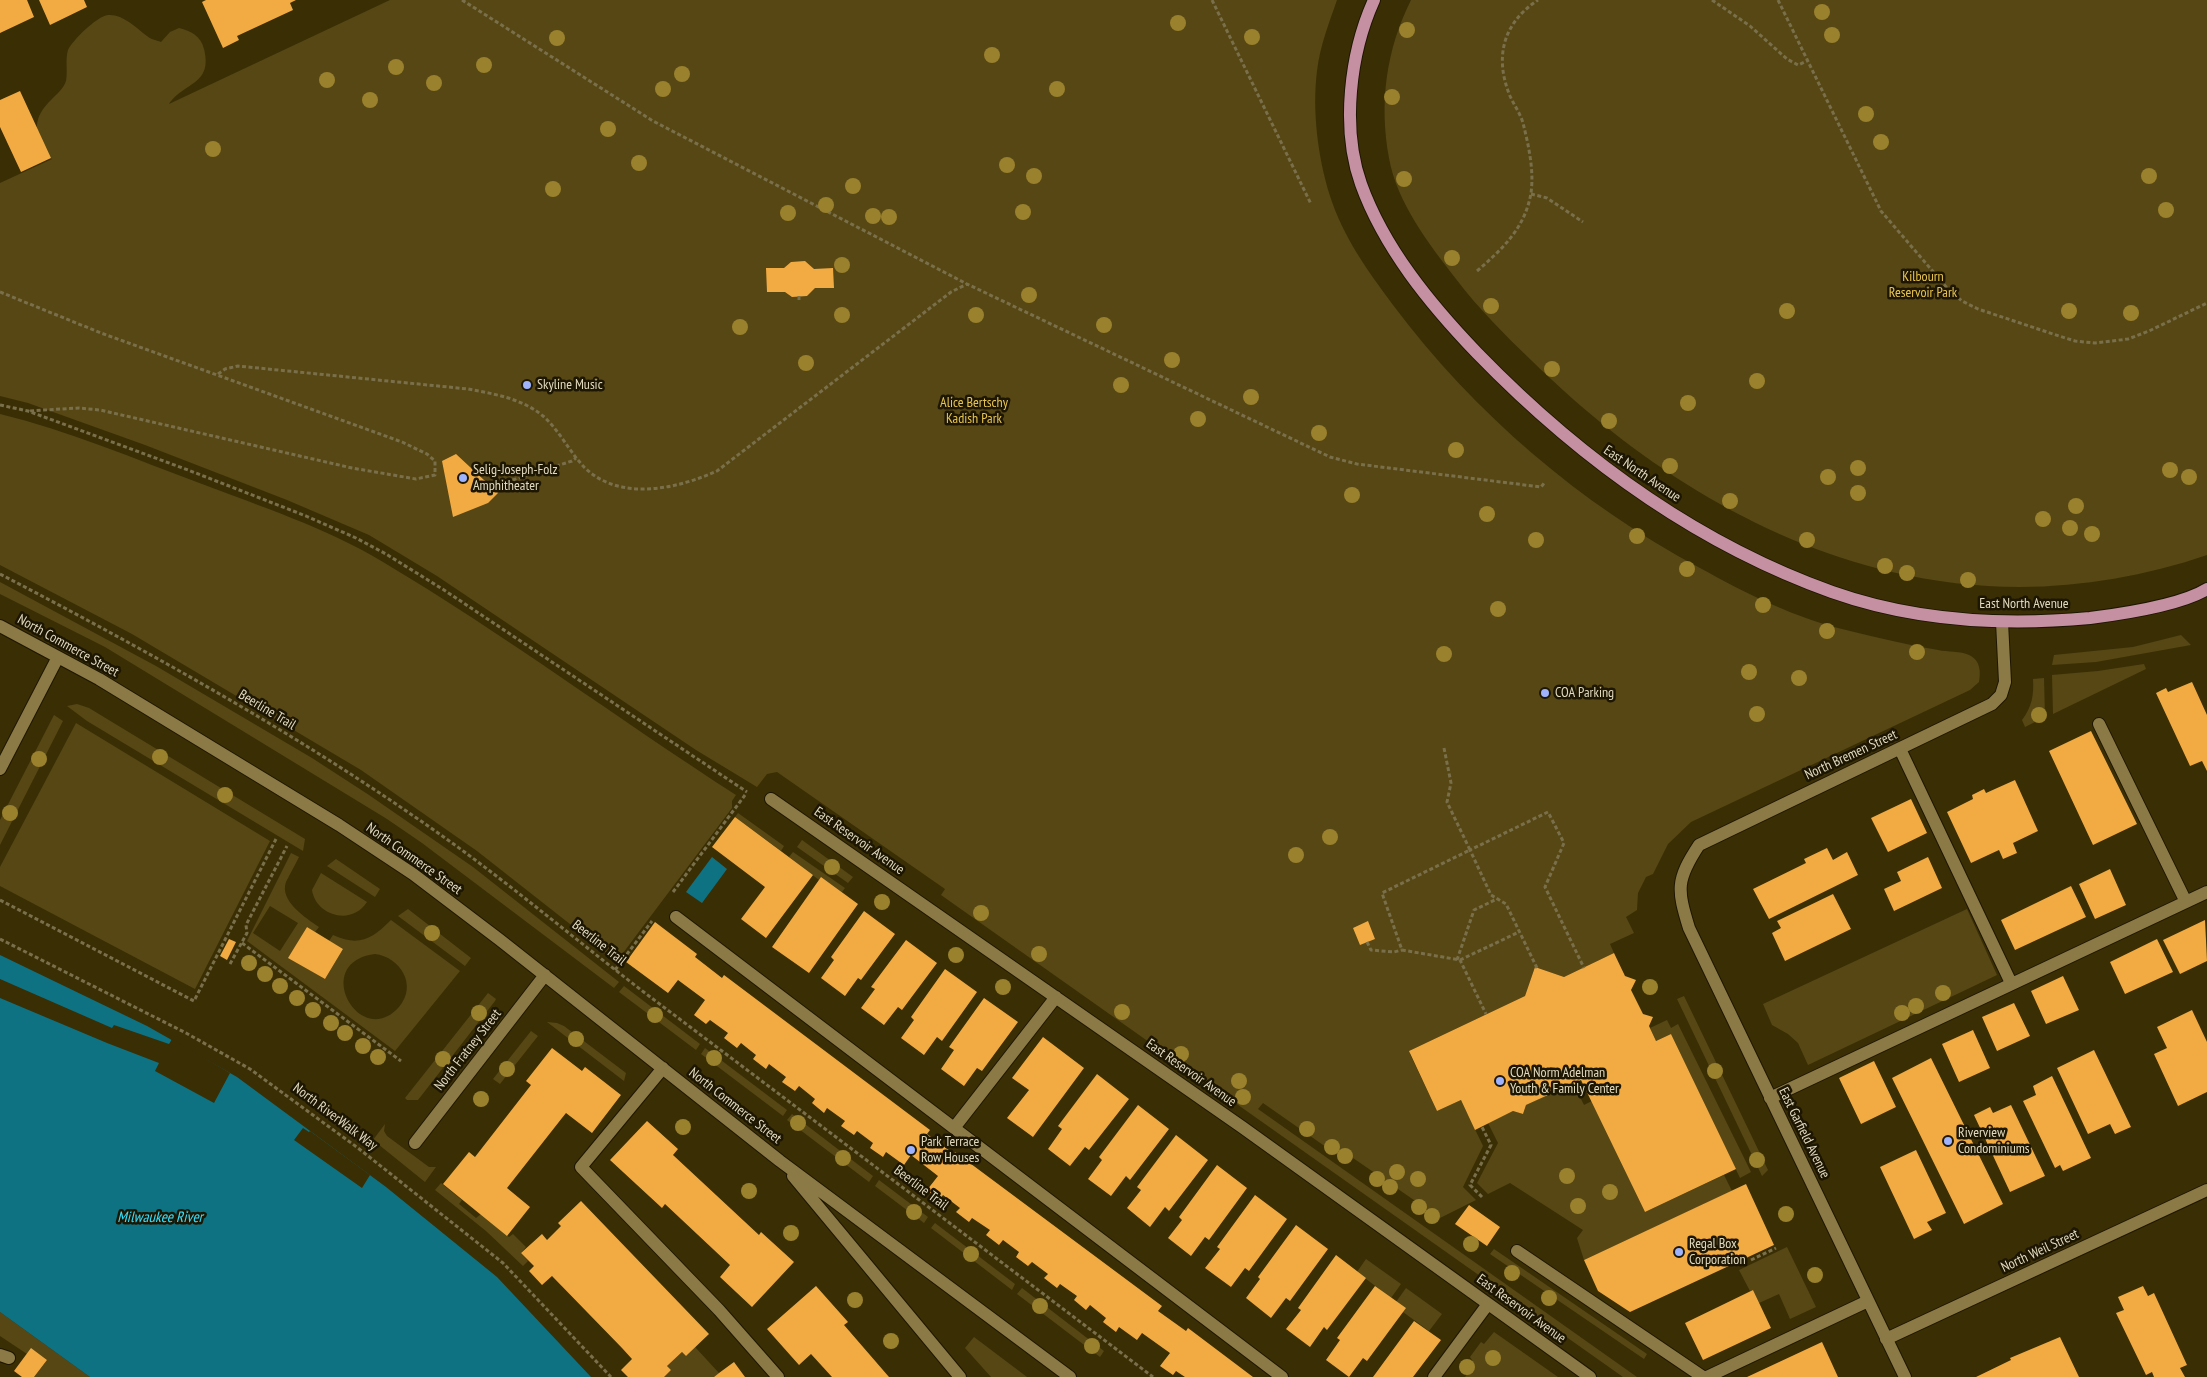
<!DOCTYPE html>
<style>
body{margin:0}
canvas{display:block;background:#3a2e04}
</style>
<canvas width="2207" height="1377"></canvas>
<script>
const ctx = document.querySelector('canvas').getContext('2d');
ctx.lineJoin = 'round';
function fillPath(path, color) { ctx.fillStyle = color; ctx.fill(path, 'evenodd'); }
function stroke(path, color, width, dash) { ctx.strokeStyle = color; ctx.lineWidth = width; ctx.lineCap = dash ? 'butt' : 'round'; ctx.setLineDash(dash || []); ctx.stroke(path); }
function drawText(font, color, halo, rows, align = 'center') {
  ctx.font = font + ' "PT Sans Narrow",sans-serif'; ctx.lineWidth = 5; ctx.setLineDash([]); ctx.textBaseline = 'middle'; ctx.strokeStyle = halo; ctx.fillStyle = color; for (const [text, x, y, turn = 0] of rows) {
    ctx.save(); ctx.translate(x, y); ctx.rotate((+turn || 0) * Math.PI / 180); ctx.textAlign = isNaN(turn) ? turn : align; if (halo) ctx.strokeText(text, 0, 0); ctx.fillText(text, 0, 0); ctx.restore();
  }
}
fillPath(new Path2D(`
 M390 0H1337C1329 23 1320 46 1317 71 1312 111 1318 158 1330 196 1343 237 1368 271 1393 305 1474 413 1580 504 1700 568 1747 594 1797 619 1850 631 1879 638 1908 645 1938 650 1947 652 1961 651 1969 655 1980 660 1981 671 1979 682L1970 690 1691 822 1668 844 1653 874 1646 877 1638 893 1637 910 1626 917 1634 933 1610 944 1614 953 1564 977 1535 967 1525 996 1411 1050 1410 1054 1437 1111 1461 1100 1483 1146 1463 1187 1476 1200 1440 1218 1353 1158 1346 1161 1263 1103 1258 1109 1637 1377H1623L941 895 945 889 777 772 767 774 757 787 696 750 437 576 369 535 287 500 145 445 28 403 0 396V183L52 159 43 155C35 131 32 118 52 99 57 94 64 88 66 81 68 71 65 60 68 50 72 41 97 16 108 15 123 14 135 27 147 36 150 39 156 40 161 42L170 32 179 28C191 31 201 36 204 49 213 85 184 82 169 104Z
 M1411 0H2207V555C2105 590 1998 597 1892 572 1753 539 1632 459 1531 360 1505 335 1478 308 1456 279 1429 244 1397 203 1389 158 1379 103 1386 50 1411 0Z
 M0 414C69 431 135 459 202 484 262 507 327 528 383 562 504 634 618 719 736 795L732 801V808L617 961 477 851 361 770 132 634 0 565Z
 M0 582 156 666 312 758 369 795 473 867 619 982 614 988 422 843 387 819 105 647 0 594Z
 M2181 635 2191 645 2096 662 2052 665 2054 655 2133 647Z
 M2144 664 2146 669 2053 714 2052 675 2098 671Z
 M2044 678 2045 717 2025 727 2022 720C2032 707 2034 695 2033 679Z
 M77 704 89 708 305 839 303 851 87 721 67 706Z
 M54 715 63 721 0 845V820Z
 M76 723 270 841 195 989 0 886V867Z
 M738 813 784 846 781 851 735 817Z
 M802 840 853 877 848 883 797 847Z
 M793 852 845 888 842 892 821 878 819 880 789 857Z
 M291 853 299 857C295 865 290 874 286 882 279 901 306 918 319 927L315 932 307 927 289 958 325 979 343 949 329 941 333 935C359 947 372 939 391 920L460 971 395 1051 247 941ZM270 906 298 923 280 951 253 933ZM375 954C400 957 418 985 399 1007 360 1051 310 962 375 954Z
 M336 859 380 889 375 897 327 866Z
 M321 873 367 902C352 926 316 916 312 890Z
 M408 909 471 958 465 966 398 916Z
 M1967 909 1997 975 1808 1065 1798 1043 1788 1034 1772 1025 1763 1004Z
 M624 986 700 1044 696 1050 619 992Z
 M488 993 496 999 495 1001 418 1100H407L405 1098Z
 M1684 996 1768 1170 1762 1176 1677 999Z
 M1667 1020 1671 1028 1678 1024 1751 1172 1740 1178 1671 1034 1656 1041 1650 1028Z
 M547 1022 557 1023 564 1026 626 1073 624 1081Z
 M531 1031 538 1036 500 1084 493 1079Z
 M705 1048 787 1110 783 1116 701 1054Z
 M1573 1083 1584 1105 1592 1101 1645 1212 1724 1175 1732 1191 1584 1260 1577 1238 1583 1230 1510 1183 1488 1194 1477 1183 1498 1143 1488 1123 1513 1111 1523 1114 1526 1105Z
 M792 1114 873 1176 869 1182 787 1120Z
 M385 1124 384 1131 387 1136 429 1167H436L425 1182 373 1140Z
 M879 1180 928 1217 924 1223 875 1186Z
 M441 1183 462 1200 459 1204 476 1218 481 1214 509 1237 513 1234 526 1247 521 1253 528 1261 523 1266 486 1231 435 1190Z
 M935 1223 1015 1284 1012 1290 931 1228Z
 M1787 1247 1816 1307 1790 1319 1779 1294 1759 1303 1753 1290 1750 1291 1739 1270Z
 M1494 1249 1647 1354 1644 1359 1490 1254Z
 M1366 1259 1401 1284 1391 1298 1357 1272Z
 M1022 1288 1104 1351 1100 1357 1017 1294Z
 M1406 1288 1442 1314 1429 1331 1403 1312 1396 1302Z
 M0 1312 90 1377H34L47 1360 32 1349 27 1354 0 1336Z
 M1494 1332 1558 1377H1465L1473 1366 1472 1360 1470 1357 1481 1342 1484 1344Z
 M974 1337 1027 1377H991L965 1348Z
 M695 1347 719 1373 714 1377H664L671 1370 667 1366 682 1352 686 1356Z`), '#564714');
fillPath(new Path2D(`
 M712 857 727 869 702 903 686 892Z
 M0 955 147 1026 237 1077 386 1187 497 1277 591 1377H90L0 1312Z`), '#0e7282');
fillPath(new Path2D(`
 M0 979 112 1028 114 1025 169 1044 172 1039 230 1073 214 1103 155 1071 159 1063 107 1043 0 998Z
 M303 1128 309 1132 310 1131 370 1175 362 1188 294 1140Z`), '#3a2e04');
fillPath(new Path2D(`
 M0 0H27L34 17 0 33Z
 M39 0H84L87 7 50 25Z
 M206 0H296L290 3 293 10 237 36 239 40 223 48 202 2Z
 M20 91 51 158 21 172 0 127V100Z
 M805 261 814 269 833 268 834 288H815L807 296 792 297 785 292H767L766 268H784L791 262Z
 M456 454 498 493 488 503 453 517 442 461Z
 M2192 682 2207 715V771L2202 761 2190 766 2156 693 2166 688 2168 692Z
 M2091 731 2137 824 2093 845 2049 751Z
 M2015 780 2038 831 2013 843 2017 853 2003 859 1999 850 1971 863 1947 812 1973 799 1972 795 1984 789 1986 793Z
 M1911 799 1927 833 1888 852 1871 818Z
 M735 817 813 875 766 938 741 919 765 887 712 847Z
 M1827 848 1833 860 1847 852 1858 875 1769 919 1753 889 1806 863 1804 859Z
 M1928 857 1942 888 1894 911 1884 889 1901 881 1897 872Z
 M2110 869 2126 905 2095 919 2079 884Z
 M821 877 858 904 809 973 772 947Z
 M2071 886 2086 917 2015 950 2001 920Z
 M1833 894 1851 929 1785 961 1772 933 1781 928 1777 921Z
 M864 911 895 934 861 980 858 978 845 996 821 978 834 960 831 957Z
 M2205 920 2207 961 2180 974 2163 940Z
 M1368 921 1375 939 1360 945 1353 928Z
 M655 922 697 954 695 957 722 978 724 975 930 1130 927 1134 954 1154 955 1152 1162 1306 1158 1311 1186 1331 1188 1328 1253 1377H1185L1176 1371 1173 1375 1160 1366 1170 1353 1142 1333 1137 1340 1119 1327 1116 1332 1103 1322 1106 1318 1090 1305 1086 1310 1074 1300 1077 1296 1060 1284 1057 1288 1044 1278 1048 1274 1032 1262 1028 1266 1016 1257 1019 1252 1003 1240 999 1245 986 1235 990 1230 972 1218 969 1222 956 1212 960 1208 943 1195 939 1200 927 1190 938 1176 911 1155 904 1165 886 1152 883 1157 870 1148 873 1143 857 1131 854 1135 841 1126 845 1121 827 1108 824 1113 812 1103 815 1099 799 1086 795 1091 782 1082 786 1077 769 1064 766 1069 753 1059 756 1055 741 1043 737 1048 724 1038 728 1033 710 1020 706 1024 694 1015 705 1000 678 980 668 993 626 962Z
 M307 927 343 949 325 979 288 958Z
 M229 939 236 942 227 960 220 956Z
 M2157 939 2173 972 2125 994 2110 962Z
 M906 940 937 963 902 1010 898 1007 884 1025 861 1008 875 989 871 987Z
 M1614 953 1625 976 1636 980 1631 990 1643 1014 1653 1017 1649 1026 1656 1041 1671 1034 1736 1169 1645 1212 1581 1080 1526 1105 1523 1114 1513 1111 1475 1130 1461 1100 1437 1111 1409 1051 1525 996 1535 967 1564 977Z
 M945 969 977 992 942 1041 937 1037 924 1055 901 1038 914 1020 911 1017Z
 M2063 976 2079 1010 2046 1024 2031 991Z
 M984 998 1018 1022 982 1071 977 1068 964 1086 941 1069 954 1050 949 1047Z
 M2014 1003 2030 1036 1997 1051 1982 1017Z
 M2192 1010 2207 1042V1092L2178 1106 2154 1054 2167 1048 2157 1027Z
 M1973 1030 1990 1068 1959 1082 1942 1044Z
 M1043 1037 1084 1068 1033 1137 1007 1118 1029 1090 1012 1078Z
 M552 1048 582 1071 585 1067 621 1095 592 1133 566 1113 562 1118 507 1188 530 1207 507 1236 443 1184 469 1152 475 1157 531 1085 526 1081Z
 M2094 1050 2131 1127 2115 1134 2110 1124 2088 1134 2057 1068Z
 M1931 1058 2003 1204 1964 1224 1892 1078Z
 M1874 1061 1896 1107 1861 1124 1839 1078Z
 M1097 1074 1129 1099 1089 1150 1085 1147 1070 1166 1048 1149 1062 1129 1058 1126Z
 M2052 1076 2091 1158 2063 1171 2060 1165 2055 1168 2023 1101 2036 1095 2033 1086Z
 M1138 1105 1169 1129 1130 1180 1126 1176 1111 1196 1088 1179 1102 1160 1099 1157Z
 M2011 1105 2045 1176 2010 1192 1974 1115 1990 1107 1993 1113Z
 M647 1121 678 1149 673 1155 759 1235 761 1232 794 1262 752 1307 720 1277 730 1265 665 1204 662 1208 610 1160Z
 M1176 1135 1208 1160 1169 1211 1165 1207 1150 1227 1127 1208 1141 1190 1137 1187Z
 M1916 1150 1946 1213 1927 1222 1932 1230 1914 1239 1880 1167Z
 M1217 1165 1247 1188 1209 1240 1205 1237 1191 1256 1168 1238 1182 1220 1179 1217Z
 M1746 1184 1774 1245 1630 1312 1598 1291 1584 1260Z
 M1255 1195 1287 1219 1249 1271 1245 1268 1231 1287 1205 1268 1220 1249 1217 1247Z
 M581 1201 709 1334 686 1356 682 1352 667 1366 671 1370 664 1377H628L621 1370 632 1359 622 1348 552 1276 542 1285 529 1271 534 1266 521 1253 542 1234 547 1240 561 1226 558 1223Z
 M1469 1205 1500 1227 1487 1246 1455 1224Z
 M1296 1225 1328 1249 1290 1301 1286 1298 1271 1318 1246 1298 1260 1279 1258 1277Z
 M1336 1255 1366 1278 1327 1330 1324 1327 1310 1347 1286 1329 1301 1310 1298 1308Z
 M816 1286 848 1322 844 1325 889 1377H832L811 1354 799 1365 767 1329Z
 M1375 1286 1406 1308 1367 1361 1363 1358 1349 1377 1326 1360 1340 1340 1337 1338Z
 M2143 1286 2148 1296 2154 1293 2187 1365 2180 1368 2185 1377H2154L2152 1372 2146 1375 2116 1313 2124 1310 2118 1297Z
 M1753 1290 1771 1328 1703 1360 1685 1323Z
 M1414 1321 1441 1340 1413 1377H1373Z
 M2060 1337 2079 1377H1976L2011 1360 2010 1358Z
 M1822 1342 1838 1377H1747Z
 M31 1348 47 1360 34 1377H22L14 1371Z
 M734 1362 745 1377H714L719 1373Z`), '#f2aa43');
const minor = new Path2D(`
 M0 626 99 679 339 825 413 874 500 940 780 1161 1070 1377
 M2099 724 2186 902
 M1900 749 2011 983
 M0 769 58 657
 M771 799 1242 1127 1590 1377
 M676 917 1282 1377
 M663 1068 581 1167 719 1310 778 1377
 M1770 1098 2207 892
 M954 1128 1056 997
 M415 1143 545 975
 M793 1176 960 1377
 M1517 1251 1703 1377
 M1886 1339 2207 1190
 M0 1355 9 1358
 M1434 1377 1488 1304
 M1707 1377 1868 1301
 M1905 1377 1689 928C1677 889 1676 880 1699 845L1992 704 2001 695 2005 682 2002 622`);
const major = new Path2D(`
 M1374 0C1350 53 1341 128 1361 184 1384 248 1430 304 1477 353 1577 456 1695 543 1832 592 1914 621 2004 626 2090 618 2121 614 2181 605 2207 589`);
stroke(minor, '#1e1600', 14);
stroke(major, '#1e1600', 14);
stroke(new Path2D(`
 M462 0 653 121 967 284 1330 457 1357 464 1541 487 1545 482
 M1212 0 1311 204
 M1712 0 1750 26 1787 59 1798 65 1809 60
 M1778 0 1881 211 1948 289 1962 301 1978 309 2059 336 2075 341 2095 343 2128 339 2149 331 2207 303
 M1531 194 1547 198 1583 222
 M1477 271C1500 251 1521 232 1529 202 1536 178 1529 147 1523 123 1520 113 1514 105 1510 96 1494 57 1503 23 1538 0
 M0 292 101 333 402 442 427 454 435 461V475L416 479 352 468 100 410 79 408 28 411
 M799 296V301
 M218 374 225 369 238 366 468 389C494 394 521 398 543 416 559 430 569 451 584 467 619 502 677 489 717 471L951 292 967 284
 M0 405 28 411 188 470 306 516 356 538 386 554 444 590 747 792
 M494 486 572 461 576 458
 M0 574C142 648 283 726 415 817 495 871 568 934 645 993 815 1121 984 1249 1153 1377
 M1444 748 1451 783 1447 802 1470 850 1382 893 1402 950 1460 960 1486 1014
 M673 892 745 795
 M0 900 194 1001 276 839
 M0 939 186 1033 250 1069 358 1148 503 1263 611 1377
 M1367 942 1371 950 1394 952 1402 950
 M242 943 401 1061
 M1457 960 1474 910 1497 899
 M1460 960 1519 932
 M230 964 247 933 246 925 287 846
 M1537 968 1506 904 1491 895 1470 850 1548 812 1564 843 1545 887 1584 968
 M615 970 652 921
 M1482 1197 1470 1185 1491 1145 1482 1127
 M1751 1260 1776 1248`), '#796f4a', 3, [4, 2.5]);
stroke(minor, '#8b7a46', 12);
stroke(major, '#c690a3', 12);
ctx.fillStyle = '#9a812e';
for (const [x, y] of [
 [1822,12],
 [1178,23],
 [1407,30],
 [1832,35],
 [1252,37],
 [557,38],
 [992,55],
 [484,65],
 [396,67],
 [682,74],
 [327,80],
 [434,83],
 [663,89],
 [1057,89],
 [1392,97],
 [370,100],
 [1866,114],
 [608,129],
 [1881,142],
 [213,149],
 [639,163],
 [1007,165],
 [1034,176],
 [2149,176],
 [1404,179],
 [853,186],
 [553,189],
 [826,205],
 [2166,210],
 [1023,212],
 [788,213],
 [873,216],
 [889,217],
 [1452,258],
 [842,265],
 [1029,295],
 [1491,306],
 [1787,311],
 [2069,311],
 [2131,313],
 [842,315],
 [976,315],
 [1104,325],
 [740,327],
 [1172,360],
 [806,363],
 [1552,369],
 [1757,381],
 [1121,385],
 [1251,397],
 [1688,403],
 [1198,419],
 [1609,421],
 [1319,433],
 [1456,450],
 [1670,466],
 [1858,468],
 [2170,470],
 [1828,477],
 [2189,477],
 [1858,493],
 [1352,495],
 [1730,501],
 [2076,506],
 [1487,514],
 [2043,519],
 [2070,528],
 [2092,534],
 [1637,536],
 [1536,540],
 [1807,540],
 [1885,566],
 [1687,569],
 [1907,573],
 [1968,580],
 [1763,605],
 [1498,609],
 [1827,631],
 [1917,652],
 [1444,654],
 [1749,672],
 [1799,678],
 [1757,714],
 [2039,715],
 [160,757],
 [39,759],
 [225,795],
 [10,813],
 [1330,837],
 [1296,855],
 [832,867],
 [882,902],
 [981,913],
 [432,933],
 [1039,954],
 [956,955],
 [249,963],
 [265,974],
 [280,986],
 [1003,987],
 [1650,987],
 [1943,993],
 [297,998],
 [1916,1006],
 [313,1010],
 [1122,1012],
 [479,1013],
 [1902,1013],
 [655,1015],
 [331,1023],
 [345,1033],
 [576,1039],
 [363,1046],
 [1181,1054],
 [378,1057],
 [714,1058],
 [443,1059],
 [507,1069],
 [1715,1071],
 [1239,1081],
 [1243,1097],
 [481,1099],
 [798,1123],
 [683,1127],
 [1307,1129],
 [1332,1147],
 [1345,1156],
 [843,1158],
 [1757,1160],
 [1397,1172],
 [1567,1176],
 [1377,1179],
 [1418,1179],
 [1390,1187],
 [749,1191],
 [1610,1192],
 [1578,1206],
 [1419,1207],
 [914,1212],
 [1786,1214],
 [1432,1216],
 [791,1233],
 [1471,1244],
 [971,1254],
 [1512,1273],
 [1815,1275],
 [1549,1298],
 [855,1300],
 [1040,1306],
 [891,1341],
 [1092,1346],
 [1493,1358],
 [1467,1367]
]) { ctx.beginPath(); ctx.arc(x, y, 8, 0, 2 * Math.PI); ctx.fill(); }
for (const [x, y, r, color] of [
 [527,385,5,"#9fb3fd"],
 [463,478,5,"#9fb3fd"],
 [1545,693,5,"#9fb3fd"],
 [1500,1081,5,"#9fb3fd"],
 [1948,1141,5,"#9fb3fd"],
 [911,1150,5,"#9fb3fd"],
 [1679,1252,5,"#9fb3fd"]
]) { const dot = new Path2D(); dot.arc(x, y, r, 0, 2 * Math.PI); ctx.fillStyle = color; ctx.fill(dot); stroke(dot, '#1d1603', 2); }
drawText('14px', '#e8c551', '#1d1603', [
 ["Kilbourn",1923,277],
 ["Reservoir Park",1923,293],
 ["Alice Bertschy",974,403],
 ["Kadish Park",974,419]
]);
drawText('14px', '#e2dabf', '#1d1603', [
 ["Skyline Music",537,385],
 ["Selig-Joseph-Folz",473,470],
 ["Amphitheater",473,486],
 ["COA Parking",1555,693],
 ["COA Norm Adelman",1510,1073],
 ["Youth & Family Center",1510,1089],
 ["Riverview",1958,1133],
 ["Condominiums",1958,1149],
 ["Park Terrace",921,1142],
 ["Row Houses",921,1158],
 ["Regal Box",1689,1244],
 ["Corporation",1689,1260]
], 'left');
drawText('14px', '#e2dabf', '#1d1603', [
 ["East North Avenue",1642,474,34],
 ["East North Avenue",2024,604],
 ["North Commerce Street",68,646,29],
 ["Beerline Trail",267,710,31],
 ["North Bremen Street",1851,755,-25],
 ["East Reservoir Avenue",859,841,35],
 ["North Commerce Street",414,859,35],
 ["Beerline Trail",599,943,38],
 ["North Fratney Street",468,1050,-52],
 ["East Reservoir Avenue",1191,1073,35],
 ["North Commerce Street",735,1106,38],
 ["North RiverWalk Way",335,1117,37],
 ["East Garfield Avenue",1804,1133,64],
 ["Beerline Trail",921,1188,37],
 ["North Weil Street",2040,1251,-25],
 ["East Reservoir Avenue",1521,1309,36]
]);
drawText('italic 15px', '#32e1fe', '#1d1603', [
 ["Milwaukee River",160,1218]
]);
</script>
